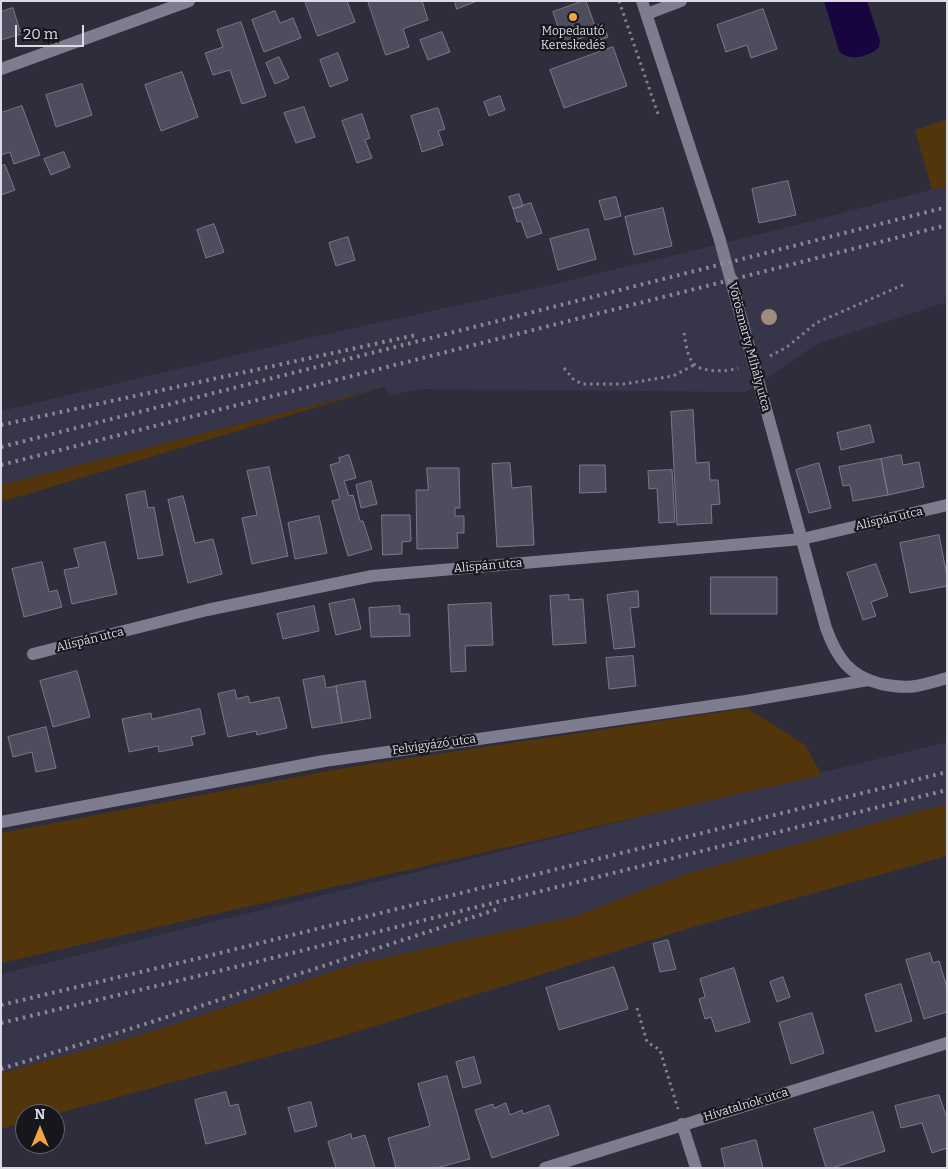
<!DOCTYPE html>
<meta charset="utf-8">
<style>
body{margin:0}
#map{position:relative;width:948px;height:1169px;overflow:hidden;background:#2e2d3c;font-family:Bitter,serif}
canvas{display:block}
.frame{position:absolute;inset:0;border:2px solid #dcdbe5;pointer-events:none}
.north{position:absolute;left:15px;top:1104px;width:50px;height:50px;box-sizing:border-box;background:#16161d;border:1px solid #65656d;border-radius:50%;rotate:0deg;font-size:14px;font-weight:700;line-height:20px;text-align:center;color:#dcdbe5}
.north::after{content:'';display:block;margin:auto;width:18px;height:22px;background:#f1a540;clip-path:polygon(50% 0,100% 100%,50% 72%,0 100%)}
.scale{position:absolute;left:15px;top:25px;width:69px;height:22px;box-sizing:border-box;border:2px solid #dcdbe5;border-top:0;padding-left:6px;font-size:15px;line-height:18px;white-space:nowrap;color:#dcdbe5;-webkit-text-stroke:4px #16161d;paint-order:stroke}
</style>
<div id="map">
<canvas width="948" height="1169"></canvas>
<div class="frame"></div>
<div class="north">N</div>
<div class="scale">20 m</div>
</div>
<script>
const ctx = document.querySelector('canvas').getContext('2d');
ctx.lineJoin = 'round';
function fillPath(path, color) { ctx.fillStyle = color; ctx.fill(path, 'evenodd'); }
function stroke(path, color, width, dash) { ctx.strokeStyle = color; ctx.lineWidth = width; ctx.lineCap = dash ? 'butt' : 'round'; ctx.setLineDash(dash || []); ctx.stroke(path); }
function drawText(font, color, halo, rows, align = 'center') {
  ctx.font = font + ' Bitter,serif'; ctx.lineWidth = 4.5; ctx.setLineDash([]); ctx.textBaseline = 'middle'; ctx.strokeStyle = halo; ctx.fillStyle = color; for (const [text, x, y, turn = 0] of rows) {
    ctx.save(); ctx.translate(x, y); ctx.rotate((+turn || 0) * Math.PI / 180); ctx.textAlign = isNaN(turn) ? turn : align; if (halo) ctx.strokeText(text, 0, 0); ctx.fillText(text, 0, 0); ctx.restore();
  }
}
fillPath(new Path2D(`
 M947 186V302L817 344 746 392 421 389 391 395 384 387 1 485V411L313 337 555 284 749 237Z
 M947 742V804L686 874 576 916 356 964 158 1030 1 1073V974Z`), '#37354a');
fillPath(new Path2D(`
 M947 119V186L932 190 915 130Z
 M384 387 1 502V485Z
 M747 708 805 745 822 775 1 963V833L344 768Z
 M947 804V856L700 925 333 1039 55 1114H25V1122L1 1129V1073L158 1030 356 964 576 916 686 874Z`), '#53350c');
fillPath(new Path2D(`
 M824 1H867L880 41 879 47C870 57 848 62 839 51Z`), '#180540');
const building = new Path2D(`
 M305 1H347L355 22 318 36Z
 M368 1H422L428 20 403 29 409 47 386 55Z
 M455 1H477L457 9Z
 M583 1H586L595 26 603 23 608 37 595 42 593 34 564 44 553 12Z
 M13 8 21 34 1 40V12Z
 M763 9 777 49 751 58 747 45 726 52 717 25Z
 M275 11 280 23 293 18 301 38 264 52 252 20Z
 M241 22 266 96 242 104 230 70 213 75 205 53 223 47 217 30Z
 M442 32 450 52 428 60 420 40Z
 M613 47 627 86 564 108 550 70Z
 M338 53 348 80 330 87 320 60Z
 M279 57 289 78 275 84 266 63Z
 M182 72 198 117 161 131 145 85Z
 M82 84 92 115 56 127 46 95Z
 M500 96 505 110 489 116 484 102Z
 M22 106 40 155 14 164 10 152 1 155V113Z
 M304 107 315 137 296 143 284 113Z
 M438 108 445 129 438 131 443 145 422 152 411 116Z
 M362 114 370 138 365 140 372 158 357 163 342 121Z
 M64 152 70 167 51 175 44 159Z
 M5 165 15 190 1 195V166Z
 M788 181 796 215 759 223 752 189Z
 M519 194 523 206 513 209 509 197Z
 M616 197 621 216 605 220 599 201Z
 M531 203 542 233 527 238 521 221 517 222 513 209Z
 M663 208 672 246 634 255 625 217Z
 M214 224 224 252 206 258 197 230Z
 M588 229 596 259 558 270 550 239Z
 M348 237 355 260 336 266 329 243Z
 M693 410 696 463 709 462 710 480H718L720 504 711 505 712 523 677 525 671 412Z
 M870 425 874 442 841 450 837 433Z
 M349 455 356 478 344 481 349 496 353 495 360 521H363L372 549 348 556 332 501 340 499 330 465 340 462 339 458Z
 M901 455 903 465 919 462 924 487 888 495 881 459Z
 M881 459 888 495 853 501 850 485 843 486 839 467Z
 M510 463 512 488 531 486 534 545 497 547 492 464Z
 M819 463 831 508 809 513 796 470Z
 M580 465H605L606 492 580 493Z
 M269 467 288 556 252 564 242 518 257 515 247 471Z
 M427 468H459L460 508H455V516H464V533H457L458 548 417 549 416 490H428Z
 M672 470 675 522 659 523 657 488 649 489 648 471Z
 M371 481 377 504 361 508 356 485Z
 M145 491 148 508 154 507 163 555 138 559 126 495Z
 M183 496 195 543 213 539 222 574 188 583 168 500Z
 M382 515H410L411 541 402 542V554L383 555Z
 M319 516 327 553 295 559 288 523Z
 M939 535 947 576V586L910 593 900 543Z
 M105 542 117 594 72 604 64 570 79 567 74 549Z
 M42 562 49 592 57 590 62 607 24 617 12 569Z
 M876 564 888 596 871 602 876 616 863 620 847 573Z
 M711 577H777V614H711Z
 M638 591 639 607 630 608 635 647 614 649 607 595Z
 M569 595V600L583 599 586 643 553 645 550 596Z
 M354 599 361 629 336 635 329 604Z
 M491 603 493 645 465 646 466 671 451 672 448 605Z
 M314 606 319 631 283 639 277 614Z
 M400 606V614H409L410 636 371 637 369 608Z
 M633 656 636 686 609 689 606 658Z
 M77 671 90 717 53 727 40 681Z
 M324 676 326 688 336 686 342 723 312 728 303 680Z
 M365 681 371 718 342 723 336 686Z
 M235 690 237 699 248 696 250 703 279 697 287 728 257 735 256 731 228 737 218 694Z
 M200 709 205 734 191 737 193 745 159 752 158 746 129 752 122 719 151 713 152 719Z
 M46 727 56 768 36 772 32 752 13 757 8 737Z
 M668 940 676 969 660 972 653 944Z
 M930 953 933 963 939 961 947 988V1012L924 1019 906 960Z
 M614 967 628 1009 559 1030 546 988Z
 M734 968 750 1022 716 1032 711 1017 705 1019 699 999 705 997 700 979Z
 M783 977 790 997 777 1002 770 982Z
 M901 984 912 1021 876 1032 865 995Z
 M812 1013 824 1053 791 1064 779 1023Z
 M474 1057 481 1083 463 1088 456 1062Z
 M447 1076 470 1159 436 1168H396L388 1138 430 1126 418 1084Z
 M226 1092 230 1106 238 1104 246 1134 206 1144 195 1100Z
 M939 1095 947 1119V1148L932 1153 922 1123 901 1128 895 1106Z
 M311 1102 317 1126 295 1132 288 1108Z
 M506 1103 510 1115 522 1110 523 1114 549 1105 559 1135 492 1158 475 1110 493 1104 494 1108Z
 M873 1112 885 1151 832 1168H826L814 1129Z
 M351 1134 352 1139 365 1135 375 1168H336L328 1142Z
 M756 1140 763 1168H725L721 1149Z`);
fillPath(building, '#4e4d5e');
stroke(building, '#7a798b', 1);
stroke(new Path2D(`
 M619 1 658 114
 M684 333C686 343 687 356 693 363 701 373 728 372 738 368
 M770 356 787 347 816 323 905 284
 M564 368 574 380 583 384H624L673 376 694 365
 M637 1008 647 1042 660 1050 678 1109`), '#81808d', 3, [2.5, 4]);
stroke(new Path2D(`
 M642 1 719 237 826 628C837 658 849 676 881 684 892 686 905 688 916 686 926 684 937 681 947 678
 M647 14 681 1
 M1 69 189 1
 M33 654 207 610 372 576 802 539 947 505
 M1 822 324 761 746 701 868 680
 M682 1124 696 1168
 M545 1168 947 1043`), '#7e7d8f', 12);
stroke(new Path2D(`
 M1 425 416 335
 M1 447 947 207
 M1 465 947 225
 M1 1005 204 957 947 772
 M1 1023 244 965 947 790
 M1 1069 133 1028 501 908`), '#8a8996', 4, [2.5, 5]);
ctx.fillStyle = '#9f8c7d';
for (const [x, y] of [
 [769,317]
]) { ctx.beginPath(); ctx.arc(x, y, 8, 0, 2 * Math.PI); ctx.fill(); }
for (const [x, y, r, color] of [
 [573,17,5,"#f1a540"]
]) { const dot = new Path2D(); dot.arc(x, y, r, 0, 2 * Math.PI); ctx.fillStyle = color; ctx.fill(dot); stroke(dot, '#16161d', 2); }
drawText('12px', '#dcdbe5', '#16161d', [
 ["Mopedautó",573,32],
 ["Kereskedés",573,46]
]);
drawText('12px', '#dcdbe5', '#16161d', [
 ["Vörösmarty Mihály utca",749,347,75],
 ["Alispán utca",889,519,-13],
 ["Alispán utca",488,566,-5],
 ["Alispán utca",90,640,-14],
 ["Felvigyázó utca",434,745,-8],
 ["Hivatalnok utca",746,1105,-17]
]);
</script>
